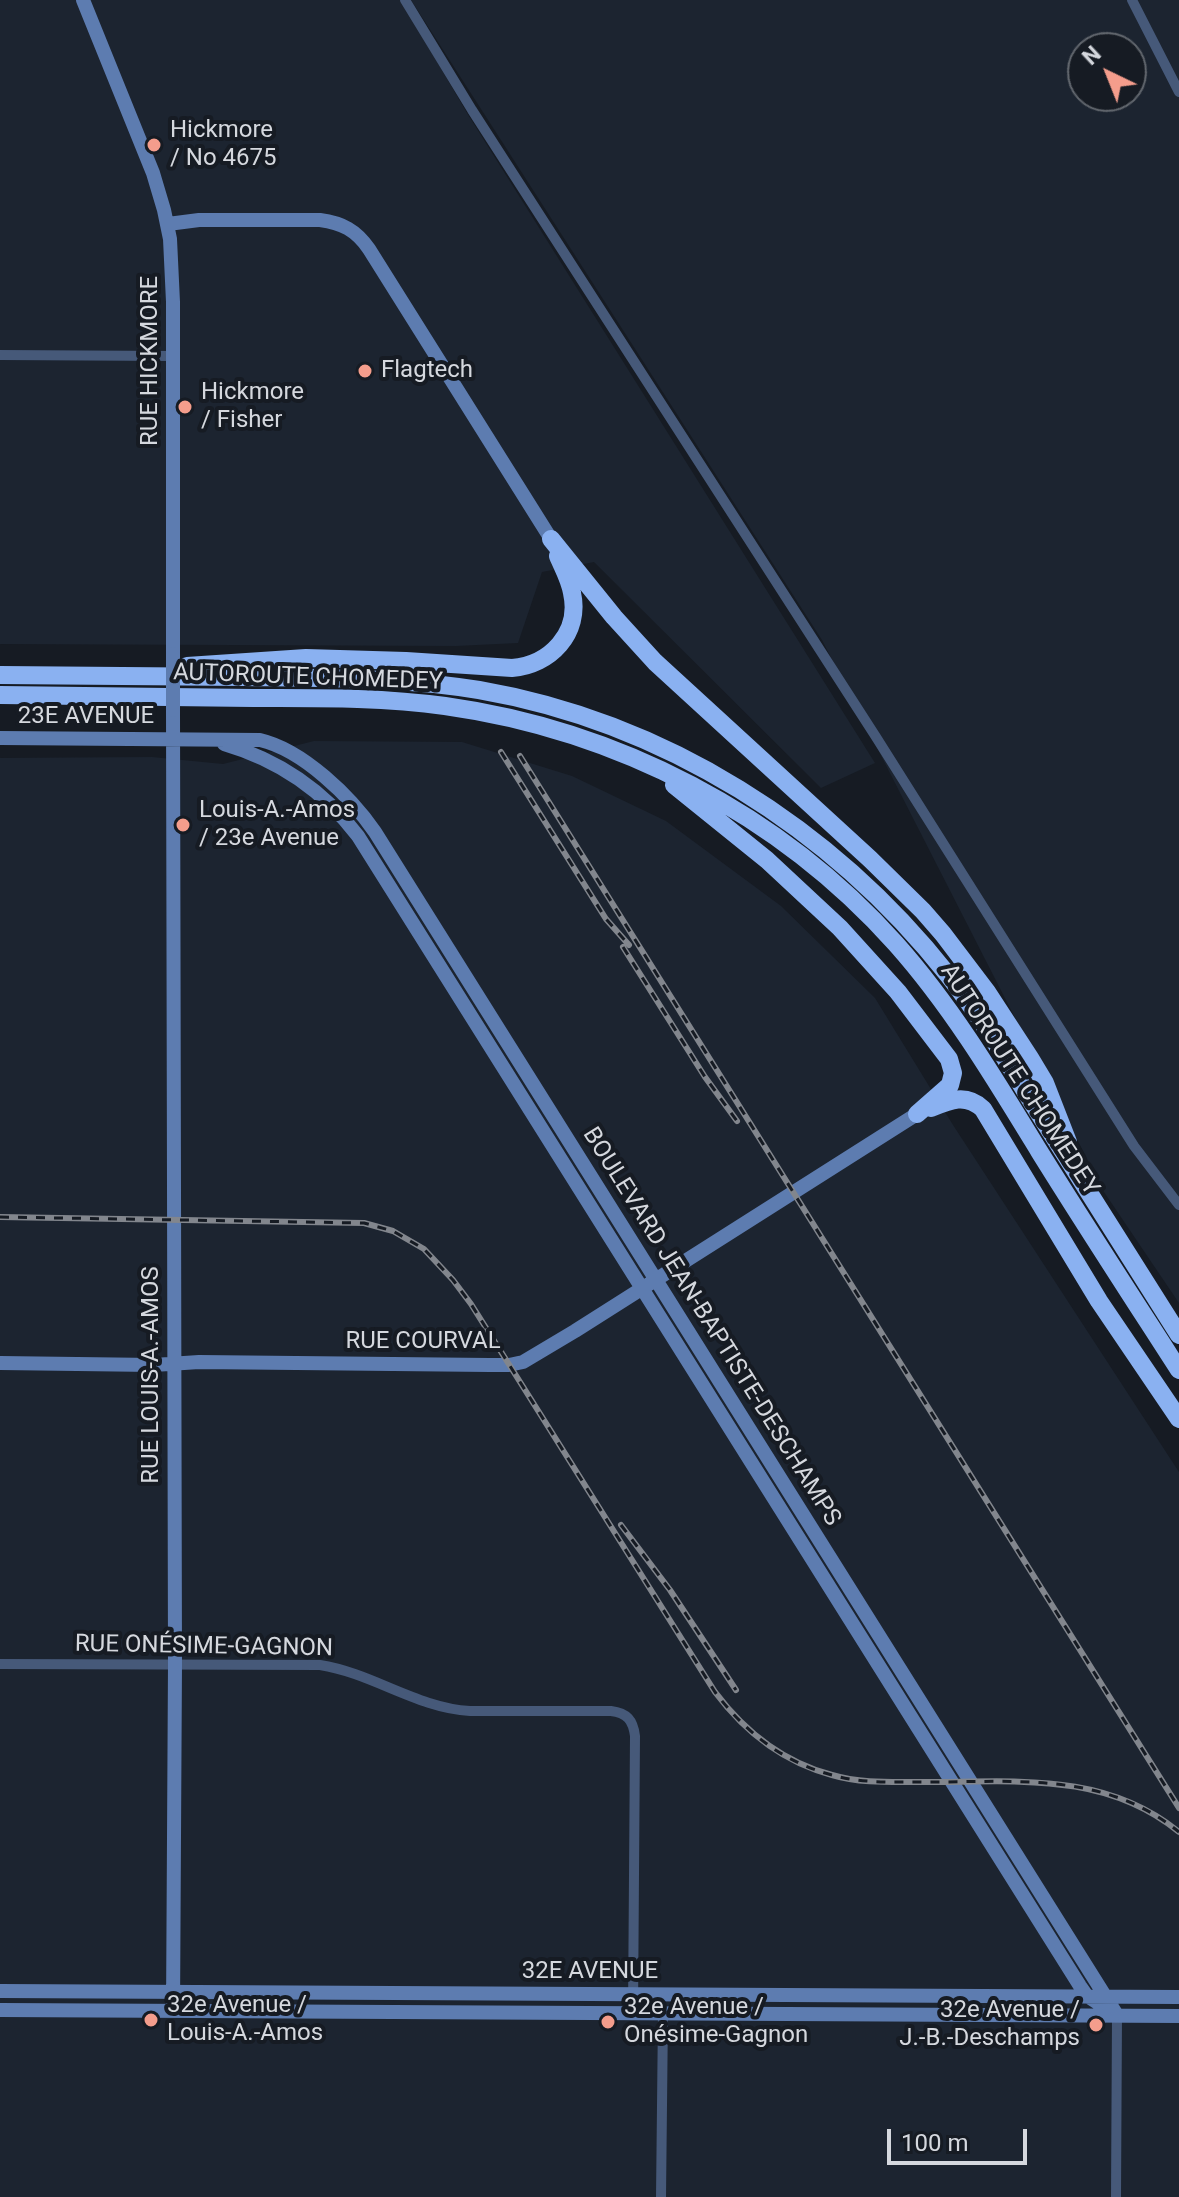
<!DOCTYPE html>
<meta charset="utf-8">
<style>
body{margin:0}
#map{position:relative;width:1179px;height:2197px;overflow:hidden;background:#161b23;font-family:Roboto,sans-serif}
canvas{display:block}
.north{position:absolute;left:1067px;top:32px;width:80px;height:80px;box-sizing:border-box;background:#161b23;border:2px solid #62676e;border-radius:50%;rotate:317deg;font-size:22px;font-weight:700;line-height:32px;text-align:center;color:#d5d8de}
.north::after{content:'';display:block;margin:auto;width:28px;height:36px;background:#f49d8c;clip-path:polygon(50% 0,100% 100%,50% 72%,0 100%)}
.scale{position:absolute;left:887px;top:2129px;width:140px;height:36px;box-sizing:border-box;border:4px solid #d5d8de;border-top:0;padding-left:10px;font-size:24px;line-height:28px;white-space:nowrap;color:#d5d8de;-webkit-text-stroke:6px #161b23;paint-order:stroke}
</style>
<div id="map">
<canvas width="1179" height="2197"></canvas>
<div class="north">N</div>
<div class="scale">100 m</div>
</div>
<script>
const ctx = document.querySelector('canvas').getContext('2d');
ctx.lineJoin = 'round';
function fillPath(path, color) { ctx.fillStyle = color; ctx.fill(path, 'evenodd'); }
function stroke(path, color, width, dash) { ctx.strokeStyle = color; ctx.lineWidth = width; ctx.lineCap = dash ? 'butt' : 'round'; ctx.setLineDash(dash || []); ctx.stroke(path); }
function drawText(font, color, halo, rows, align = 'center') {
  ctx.font = font + ' Roboto,sans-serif'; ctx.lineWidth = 8; ctx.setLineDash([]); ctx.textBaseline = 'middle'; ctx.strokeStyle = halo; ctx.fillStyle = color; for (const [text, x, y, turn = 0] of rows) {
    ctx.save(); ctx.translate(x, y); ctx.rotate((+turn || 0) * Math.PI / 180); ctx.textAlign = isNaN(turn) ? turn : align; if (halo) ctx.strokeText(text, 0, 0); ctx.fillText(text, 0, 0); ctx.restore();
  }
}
fillPath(new Path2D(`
 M0 0H401L467 113 875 763 821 788 594 562 542 572 518 643 456 646 0 644Z
 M411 0H1179V1303L1104 1192 822 640ZM1083 48H1131V96H1083Z
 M314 741 462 742 572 776 666 821 781 906 875 998 953 1125 1179 1472V2197H0V758L152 757 223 764Z`), '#1c2430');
stroke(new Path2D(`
 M405 0 472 110 876 737 1134 1146 1179 1205
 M1132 0 1179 92
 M0 355 173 356
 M0 1664 320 1665C372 1673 417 1708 470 1711H611C627 1713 633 1720 635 1736L633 2013
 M661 2197 663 2014
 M1116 2197 1117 2015`), '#465979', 10);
stroke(new Path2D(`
 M83 0 153 173 164 210 170 239 173 302V654
 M168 224 199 220H320C342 223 356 230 369 249L551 539
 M173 710 175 1663 173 2011
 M0 738 260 740C303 750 351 797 375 832L1117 2015
 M224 744C279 760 323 790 358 836L1080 1986 1087 1996 1110 2011
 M0 1363 154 1365 199 1362 490 1365H509L523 1362 575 1331 917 1114
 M0 1991 1179 1997
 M0 2010 1179 2016`), '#5d7cb0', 14);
stroke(new Path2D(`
 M551 539 614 617 655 662 870 859 923 911 943 934 987 992 1030 1058 1045 1083 1068 1142
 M187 666 306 658 406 661 512 668C550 665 581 633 572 593 570 580 563 568 558 556
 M0 675C81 676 162 677 244 677 322 678 401 677 479 690 664 722 832 828 948 975 980 1015 1006 1060 1033 1104 1082 1181 1130 1258 1179 1335
 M0 695C84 696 168 697 253 698 317 698 381 697 445 706 617 730 780 814 896 944 952 1007 995 1079 1039 1151 1085 1225 1132 1297 1179 1370
 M674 785 767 860 840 928 898 992 949 1059 953 1073 950 1085 917 1114
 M931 1108C950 1100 966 1093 983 1109L1099 1301 1179 1419`), '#8ab1f1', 18);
const rail = new Path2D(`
 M501 752 606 919 629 945
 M520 756 1179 1808
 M623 947 705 1077 737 1121
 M0 1217 364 1223 393 1231 424 1249 453 1280 471 1304 715 1692C745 1732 783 1762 832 1775 859 1783 888 1782 916 1782 1009 1783 1102 1769 1179 1832
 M621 1525 670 1590 736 1690`);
stroke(rail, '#82868d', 6);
stroke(rail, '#161b23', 3, [9]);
stroke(new Path2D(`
 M173 654V710`), '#5d7cb0', 14);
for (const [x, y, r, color] of [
 [154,145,8,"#f49d8c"],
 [365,371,8,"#f49d8c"],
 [185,407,8,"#f49d8c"],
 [183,825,8,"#f49d8c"],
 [151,2020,8,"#f49d8c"],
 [608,2022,8,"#f49d8c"],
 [1096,2025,8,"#f49d8c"]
]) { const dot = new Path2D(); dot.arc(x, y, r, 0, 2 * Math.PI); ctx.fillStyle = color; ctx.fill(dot); stroke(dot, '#161b23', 3); }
drawText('24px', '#d5d8de', '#161b23', [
 ["Hickmore",170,131],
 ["/ No 4675",170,159],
 ["Flagtech",381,371],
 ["Hickmore",201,393],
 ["/ Fisher",201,421],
 ["Louis-A.-Amos",199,811],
 ["/ 23e Avenue",199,839],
 ["32e Avenue /",167,2006],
 ["Louis-A.-Amos",167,2034],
 ["32e Avenue /",624,2008],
 ["Onésime-Gagnon",624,2036],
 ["32e Avenue /",1080,2011,"right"],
 ["J.-B.-Deschamps",1080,2039,"right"]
], 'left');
drawText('24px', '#d5d8de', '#161b23', [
 ["RUE HICKMORE",151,361,-90],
 ["AUTOROUTE CHOMEDEY",308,678,2],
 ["23E AVENUE",86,717],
 ["AUTOROUTE CHOMEDEY",1019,1080,57],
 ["BOULEVARD JEAN-BAPTISTE-DESCHAMPS",711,1327,58],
 ["RUE COURVAL",423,1342],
 ["RUE LOUIS-A.-AMOS",152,1375,-90],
 ["RUE ONÉSIME-GAGNON",204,1647,1],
 ["32E AVENUE",590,1972]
]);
</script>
